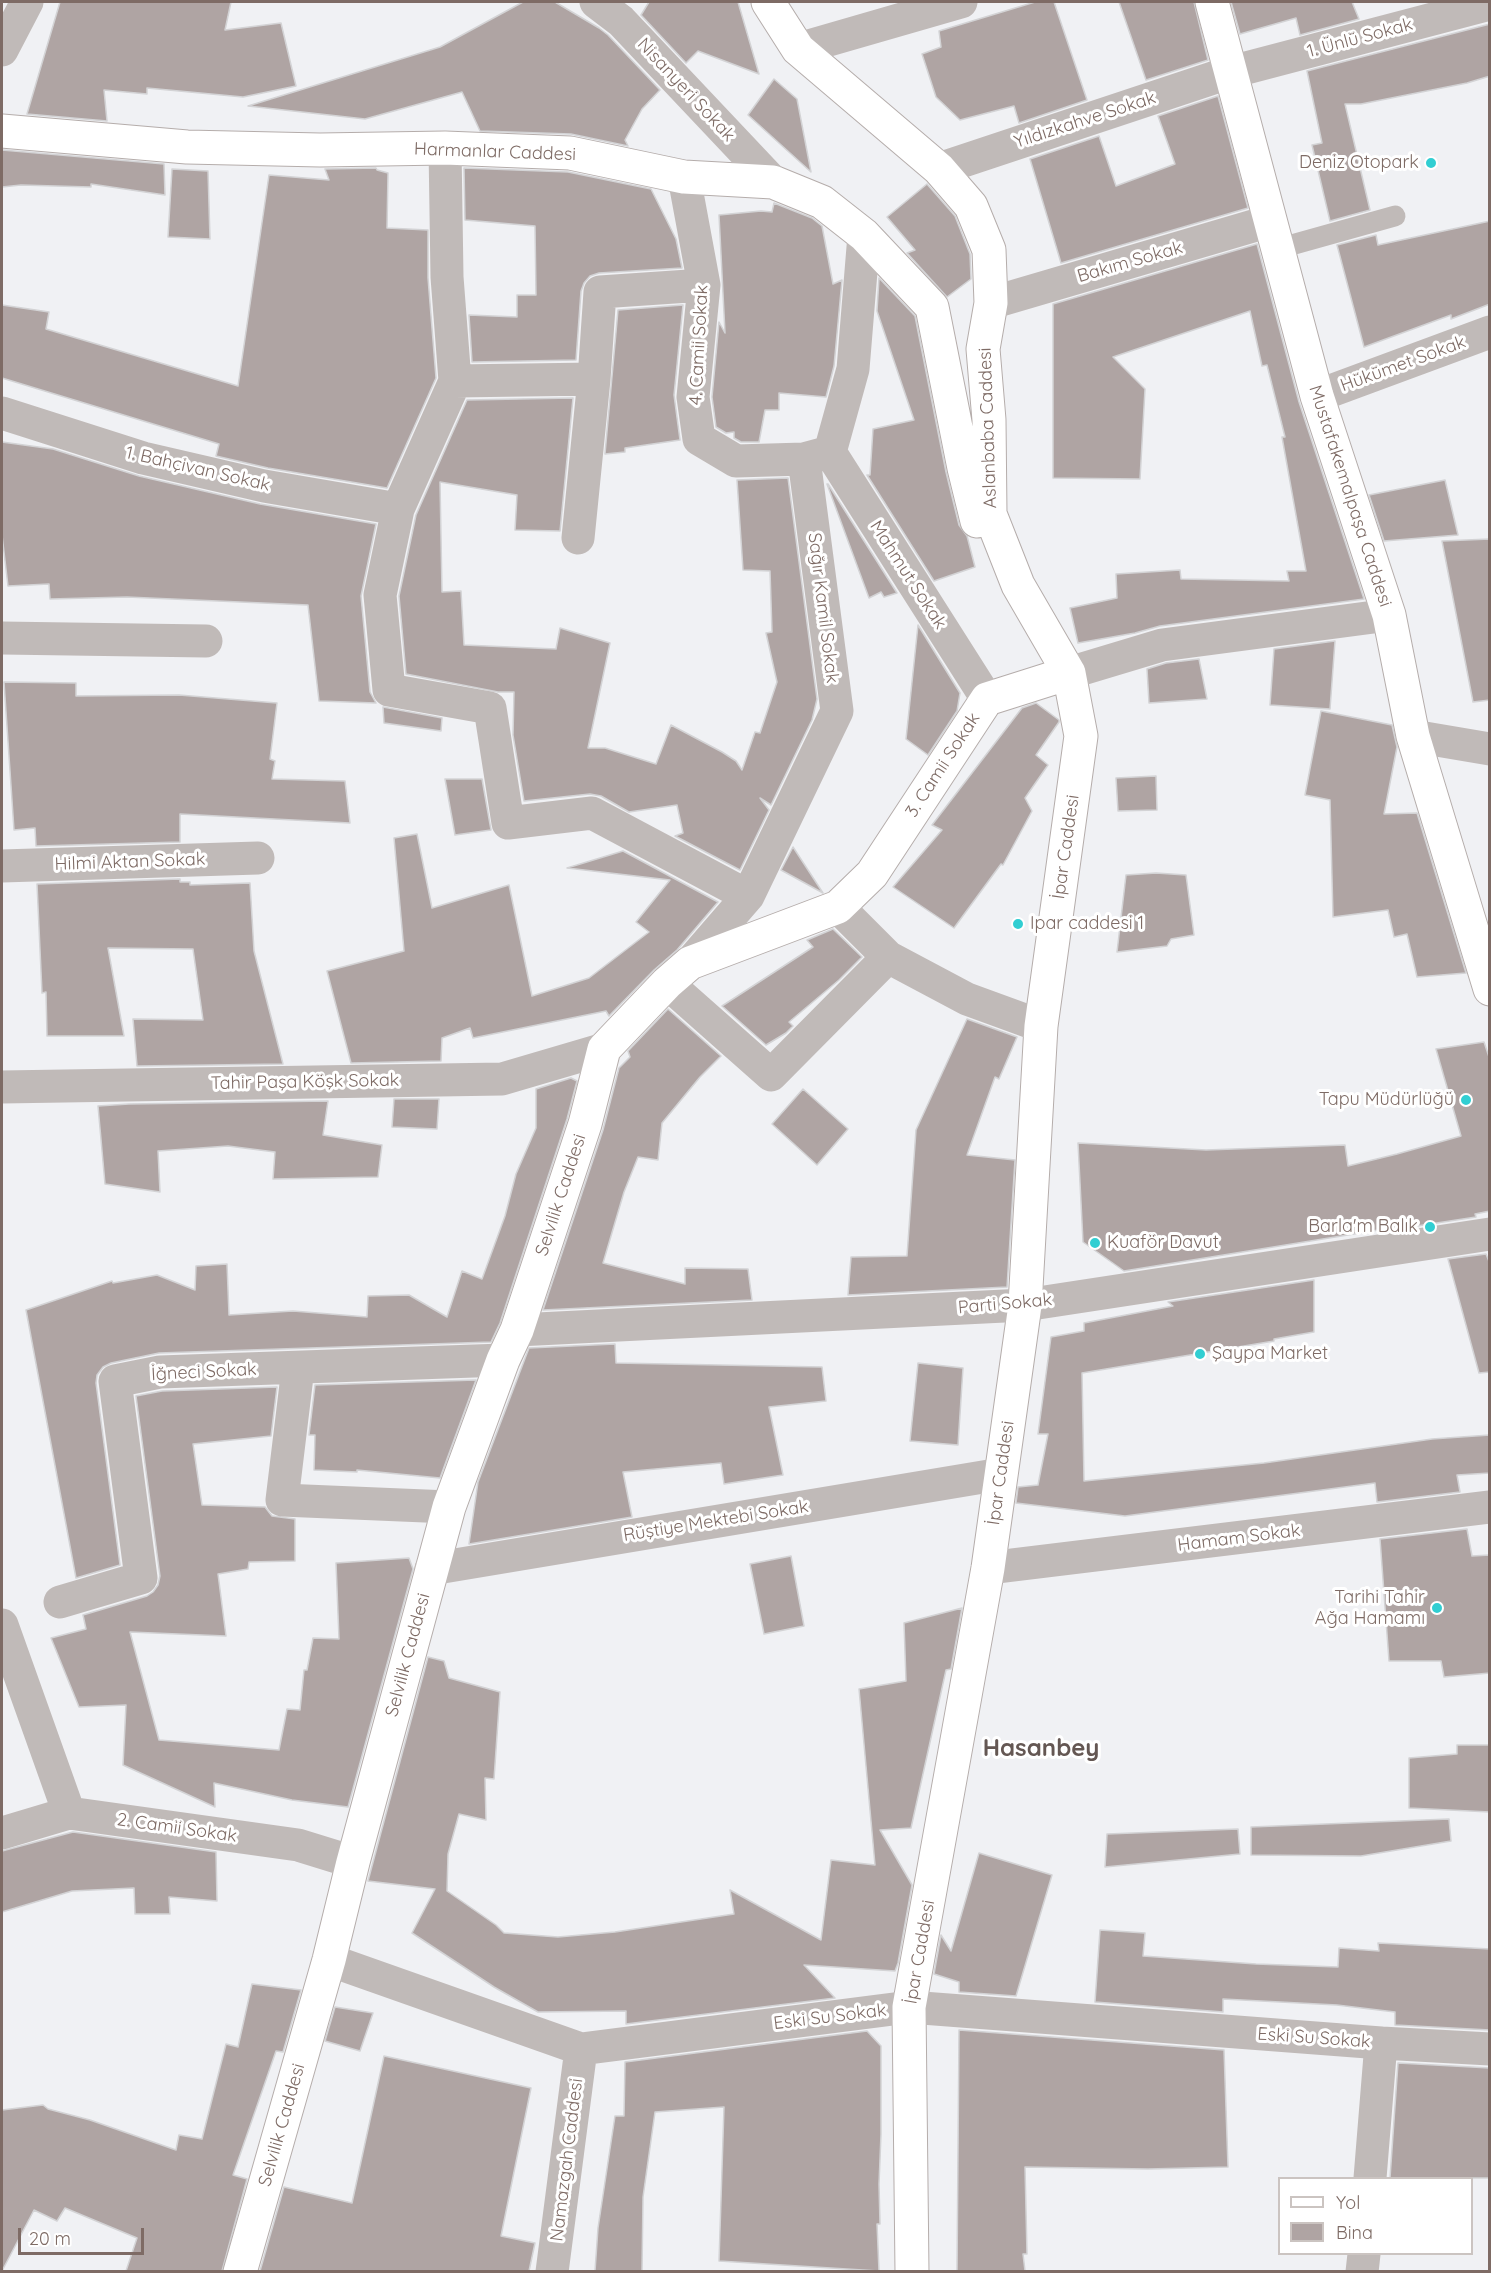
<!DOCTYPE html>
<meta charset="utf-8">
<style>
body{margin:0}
#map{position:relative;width:1491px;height:2273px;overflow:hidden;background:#f0f1f4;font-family:Quicksand,sans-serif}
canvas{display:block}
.frame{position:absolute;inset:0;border:3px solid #7e6b65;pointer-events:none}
.legend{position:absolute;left:1278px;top:2177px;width:195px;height:78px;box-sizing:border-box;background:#fff;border:2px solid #cbc4c1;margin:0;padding:8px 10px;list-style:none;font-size:18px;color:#7e6b65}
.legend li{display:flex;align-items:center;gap:12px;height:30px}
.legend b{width:30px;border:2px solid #cbc4c1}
.scale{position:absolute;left:18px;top:2228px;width:126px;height:27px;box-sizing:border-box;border:3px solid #7e6b65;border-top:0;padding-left:8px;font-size:18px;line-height:21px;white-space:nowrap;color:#7e6b65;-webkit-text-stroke:4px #fff;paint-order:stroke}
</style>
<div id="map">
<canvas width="1491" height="2273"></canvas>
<div class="frame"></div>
<ul class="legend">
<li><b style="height:8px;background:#fff"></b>Yol</li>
<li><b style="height:16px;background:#afa4a3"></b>Bina</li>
</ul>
<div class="scale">20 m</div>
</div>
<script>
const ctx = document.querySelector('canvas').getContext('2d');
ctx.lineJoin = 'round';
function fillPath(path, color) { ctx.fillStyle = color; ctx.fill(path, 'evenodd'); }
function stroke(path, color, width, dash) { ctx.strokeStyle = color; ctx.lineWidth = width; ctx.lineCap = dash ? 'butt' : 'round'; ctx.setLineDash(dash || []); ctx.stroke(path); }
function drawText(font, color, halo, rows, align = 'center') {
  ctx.font = font + ' Quicksand,sans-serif'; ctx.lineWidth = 6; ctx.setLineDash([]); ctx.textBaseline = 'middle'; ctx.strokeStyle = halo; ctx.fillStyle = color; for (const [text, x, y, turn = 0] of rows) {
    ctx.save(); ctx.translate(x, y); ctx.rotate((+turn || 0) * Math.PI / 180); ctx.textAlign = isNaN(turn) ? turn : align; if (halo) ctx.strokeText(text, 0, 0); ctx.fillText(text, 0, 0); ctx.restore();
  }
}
const building = new Path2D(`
 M60 2H231L225 30 281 23 296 86 243 97 147 88V94L104 90 107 121 27 114Z
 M523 2H555L599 28 608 35 660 90 642 109 625 140 628 146 571 134 480 131 462 92 365 119 248 106 440 47Z
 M649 2H738L759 74 698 51 686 63 641 15Z
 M1035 2H1054L1087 100 1019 123 1014 106 960 120 936 97 922 54 941 47 939 31Z
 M1119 2H1194L1208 60 1146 80Z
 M1231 2H1352L1359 19 1300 35 1296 18 1240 34Z
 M1490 24V76L1467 83 1361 104H1345L1370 210 1330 221 1312 145 1322 143 1307 71Z
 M774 79 797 99 811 172 748 115Z
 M1218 96 1248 208 1061 263 1030 159 1099 136 1116 186 1175 164 1158 116Z
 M2 150 164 164 165 195 91 184V187L21 185 2 187Z
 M376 168 377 170 388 173 387 228 428 230V278L436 378 387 488 268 468 216 456 219 444 2 378V305L49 312 46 329 238 386 269 175 329 180 325 169Z
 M464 168 568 172 651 189 676 239 682 268 599 273 590 276 584 283 581 291 576 360 472 362 469 315 517 317V295H536L535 226 465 220Z
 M172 169 208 171 210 239 168 237Z
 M927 184 955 216 970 254 971 279 947 297 907 253 915 250 887 217Z
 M774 203 812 218 822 226 833 284 842 280 834 366 826 397 779 393V410H765L759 442H741L734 438V432L726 433 716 427 712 397 719 322 725 333 719 215 761 211 772 212Z
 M1490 221V304L1451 319V315L1364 347 1337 245 1376 235 1378 245Z
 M1257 244 1299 402 1364 599 1160 626 1135 633 1078 643 1070 608 1117 598 1116 574 1180 570 1181 579 1289 581 1287 571H1306L1282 437H1285L1267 365 1262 366 1250 311 1113 357 1145 389 1140 479 1053 478V304Z
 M879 278 915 316 946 472 959 525 967 536 975 567 934 581 867 475H870L873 429 914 420 877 311Z
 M683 305 674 395 680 440 625 448V452L605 454 618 310Z
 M573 398 560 531 515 530 517 495 440 482 442 592 461 591 464 645 556 649 560 628 610 643 588 748H605L656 764 671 725 722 752 736 761 742 770 755 732 760 733 777 682 766 633 772 632 770 571 743 570 737 480 788 478 817 699 812 720 771 805 760 798 769 810 740 870 675 836 683 833 677 805 629 812 601 796 590 794 524 801 513 735 514 692H498L406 674 399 596 416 515 467 400Z
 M2 442 53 449 139 476 260 504 376 524 361 596 370 692 376 703 319 701 308 605 127 597 50 599 49 584 8 586 2 535Z
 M1445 480 1458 535 1384 541 1369 495Z
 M827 484H828L897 593 884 597 881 592 869 598Z
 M1490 539V700L1473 702 1442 541Z
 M918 625 960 693 957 711 928 755 906 739Z
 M1335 641 1330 709 1270 705 1274 649Z
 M1199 659 1207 699 1149 703 1147 669 1166 663Z
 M4 682 76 683V696L179 695 277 703 270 759 275 761 272 779 345 781 350 823 180 814V842L36 846 35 828 14 830Z
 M1036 703 1059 720V722L1036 755 1048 765 1025 798 1032 811 1003 865 1001 864 954 928 893 887 942 830 932 825 1022 708Z
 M383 707 442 718 441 731 384 723Z
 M1321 711 1392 725 1397 747 1384 814 1417 813 1466 973 1417 977 1407 934 1394 937 1388 910 1333 917 1330 800 1305 795Z
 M1156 776 1157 810 1118 811 1116 778Z
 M445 779H482L491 830 455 835Z
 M417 834 432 908 509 885 532 996 589 978 649 932 636 922 670 880 567 868 623 851 718 902 677 950 654 970 609 1016 606 1011 473 1038 470 1028 442 1038 441 1061 351 1063 327 971 404 951 394 838Z
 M793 847 823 893 781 870Z
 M1156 873 1186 875 1194 935 1171 939 1167 946 1117 952 1126 875Z
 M180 879V882H190V885L250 883 254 951 283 1064 137 1066 133 1019 203 1020 193 949 108 948 124 1036H47L46 992 42 993 37 884Z
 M833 929 862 957 839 980 789 1022 793 1026 786 1033 766 1045 722 1006 813 947 807 940Z
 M668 1009 721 1056 700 1077 662 1123 658 1160 638 1157 624 1192 603 1263 685 1284V1268L748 1269 752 1300 543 1310 603 1130 619 1068 630 1057 628 1051Z
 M967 1019 1017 1037 999 1079 995 1077 967 1155 1015 1160 1007 1287 848 1295 851 1257 907 1256 916 1130Z
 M1484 1042 1490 1060V1211L1475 1214 1476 1217 1417 1226 1416 1224 1124 1271 1083 1242 1078 1143 1206 1150 1345 1145 1348 1166 1397 1154 1461 1136 1436 1049Z
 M571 1078 577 1081 567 1119 500 1323 491 1342 159 1353 111 1363 103 1367 97 1375 96 1383 120 1565 76 1578 26 1310 112 1281 113 1283 157 1275 195 1290 196 1266 227 1264 229 1315 293 1311 367 1317 368 1296 409 1295 447 1317 462 1271 482 1279 505 1216 516 1174 536 1128V1089Z
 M803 1089 848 1129 817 1165 772 1124Z
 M394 1099H439L437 1129 392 1127Z
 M328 1101 323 1135 382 1145 378 1177 273 1179 275 1152 228 1146 158 1151 160 1192 105 1184 98 1106 129 1104Z
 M1486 1254 1490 1264V1372L1479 1373 1448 1259Z
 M1314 1280V1332L1274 1339V1341L1082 1373 1084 1481 1264 1463 1432 1439 1490 1435V1473L1457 1475 1460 1492 1377 1502 1375 1483 1125 1516 1016 1503 1018 1487 1038 1485 1048 1434H1038L1051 1337 1084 1331V1323L1173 1306 1168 1302Z
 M615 1344 616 1363 822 1367 826 1401 769 1407 783 1475 724 1484 721 1463 623 1472 632 1517 469 1544 478 1482 529 1348Z
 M918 1363 963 1368 958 1445 910 1441Z
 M476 1380 440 1478 357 1470V1472L314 1470 315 1435H309L315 1385Z
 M277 1387 271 1436 193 1444 202 1505 265 1507 272 1516 295 1519V1561L249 1562 248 1569 218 1574 226 1636 130 1632 159 1740 279 1750 287 1709 300 1710 304 1670H307L313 1638 339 1639 336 1563 409 1558 413 1569 348 1807 292 1800 214 1783 215 1807 123 1765 126 1705 79 1707 51 1638 86 1629 83 1615 147 1596 153 1592 158 1585 160 1576 136 1396 162 1391Z
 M1467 1529 1472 1556 1490 1555V1673L1444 1677 1441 1661H1389L1380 1539Z
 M791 1556 804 1626 764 1634 750 1564Z
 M962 1608 951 1669 946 1670 911 1828 880 1830 912 1885 898 1963 895 1971 804 1965 835 1998 626 2024V2011L538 2012 494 1987 412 1933 435 1889 368 1881 428 1657 444 1661 449 1678 500 1692 494 1779 485 1778 486 1820 459 1814 448 1854 447 1891 496 1925 504 1933 558 1937 615 1932 734 1914 730 1890 821 1940 831 1860 875 1865 859 1689 906 1681 904 1623Z
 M1457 1745H1490V1812L1409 1808V1758L1457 1754Z
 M1449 1819 1451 1841 1361 1856 1251 1855V1827Z
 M1238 1829 1240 1854 1105 1867 1107 1834Z
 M73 1832 216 1852 217 1901 169 1897 170 1914H135L134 1888 72 1891 2 1912V1851Z
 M979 1853 1052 1875 1016 1996 959 1992V1982L934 1974 941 1935 951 1951Z
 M1100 1930 1145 1933 1143 1956 1256 1964 1338 1967 1339 1948 1379 1951 1378 1943 1490 1949V2030L1395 2025V2012L1337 2005 1223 1999V2012L1095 2002Z
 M252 1984 301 1990 283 2052 276 2051 233 2175 247 2179 222 2271H126L137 2238 65 2208 57 2221 34 2210 2 2271V2110L43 2105 48 2109 90 2120 176 2150 179 2135 202 2139 226 2044 238 2047Z
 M335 2007 373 2013 360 2051 325 2041Z
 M959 2030 1224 2050 1228 2167 1148 2169 1025 2167 1027 2254H1023L1025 2271H957Z
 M867 2031 881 2046V2134L879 2184 880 2224H877L879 2271 719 2261 724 2107 655 2112 643 2197 642 2271H595L598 2228 615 2116H624L625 2062Z
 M384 2056 531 2088 501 2236 535 2243 529 2271H260L284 2187 352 2203Z
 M1398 2063 1490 2068V2178H1390Z`);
fillPath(building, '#afa4a3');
stroke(building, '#d3d3d5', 1.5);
const secondary = new Path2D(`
 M768 2 798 49 939 169 971 206 989 250 991 303 983 349 989 420 990 514 1018 585 1069 673 1081 736 1041 1026 1025 1305 988 1568 909 2007 912 2272
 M1212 2 1317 396 1389 615 1413 736 1490 989
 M2 131 187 147 320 150 445 148 570 153 684 177 773 182 822 202 864 235 932 307 964 468 977 521
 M240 2272 329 1960 353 1862 449 1507 503 1360 517 1330 585 1124 604 1049 667 983 690 963 838 907 872 874 987 699 1069 673`);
stroke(secondary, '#b5adab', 35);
stroke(new Path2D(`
 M1277 249 1395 216`), '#c0bab8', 21);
stroke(new Path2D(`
 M596 2 621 21 773 182
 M798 49 961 2
 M2 50 27 2
 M445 148 447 277 455 381 398 509 380 595 389 690 490 708 508 823 592 813 748 896
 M939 169 1231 72 1490 4
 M684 177 704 285 693 397 699 439 736 461 804 459
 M991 303 1270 221
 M455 381 594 379 600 292 704 285
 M1317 396 1490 332
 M2 413 143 458 264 486 398 509
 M830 452 987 699
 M578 538 594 379
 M2 638 206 641
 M1069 673 1162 645 1389 615
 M1413 736 1490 749
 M2 866 258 858
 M838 907 888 957 967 999 1041 1026
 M690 963 748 896 837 711 804 459 830 452 853 369 864 235
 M667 983 771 1075 888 957
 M2 1087 502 1079 604 1049
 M517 1330 1025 1305 1490 1234
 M298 1368 282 1500 449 1507
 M988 1568 1490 1507
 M431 1569 1001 1474
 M60 1602 141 1578 115 1381 160 1372 503 1360
 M2 1625 69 1813
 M2 1833 69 1813 298 1845 353 1862
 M329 1960 581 2049 909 2007 1381 2043 1490 2049
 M1370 2178 1381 2043
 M552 2272 581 2049
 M1362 2272 1364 2254`), '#c0bab8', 33);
stroke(secondary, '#fff', 33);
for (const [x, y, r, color] of [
 [1431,163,6,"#31ced2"],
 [1018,924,6,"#31ced2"],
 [1466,1100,6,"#31ced2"],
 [1430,1227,6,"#31ced2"],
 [1095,1243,6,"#31ced2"],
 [1200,1354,6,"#31ced2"],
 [1437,1608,6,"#31ced2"]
]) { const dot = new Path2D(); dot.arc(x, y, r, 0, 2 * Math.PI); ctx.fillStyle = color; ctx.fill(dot); stroke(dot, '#fff', 2); }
drawText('18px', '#7e6b65', '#fff', [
 ["1. Ünlü Sokak",1360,38,-15],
 ["Nisanyeri Sokak",686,90,47],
 ["Yıldızkahve Sokak",1085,120,-18],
 ["Harmanlar Caddesi",495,152,2],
 ["Bakım Sokak",1130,262,-16],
 ["4. Camii Sokak",699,345,-87],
 ["Hükümet Sokak",1403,364,-20],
 ["Aslanbaba Caddesi",988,428,-92],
 ["1. Bahçivan Sokak",198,469,13],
 ["Mustafakemalpaşa Caddesi",1350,496,72],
 ["Mahmut Sokak",908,575,57],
 ["Sağır Kamil Sokak",823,608,83],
 ["3. Camii Sokak",943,765,-57],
 ["İpar Caddesi",1066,847,-82],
 ["Hilmi Aktan Sokak",130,862,-2],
 ["Tahir Paşa Köşk Sokak",305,1082,-1],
 ["Selvilik Caddesi",561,1195,-72],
 ["Parti Sokak",1005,1304,-5],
 ["İğneci Sokak",204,1372,-3],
 ["İpar Caddesi",1001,1473,-82],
 ["Rüştiye Mektebi Sokak",716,1521,-9],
 ["Hamam Sokak",1239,1538,-7],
 ["Selvilik Caddesi",408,1655,-75],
 ["2. Camii Sokak",177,1828,8],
 ["İpar Caddesi",920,1952,-80],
 ["Eski Su Sokak",830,2017,-7],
 ["Eski Su Sokak",1314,2038,4],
 ["Selvilik Caddesi",282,2125,-74],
 ["Namazgah Caddesi",567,2160,-83]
]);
drawText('18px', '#7e6b65', '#fff', [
 ["Deniz Otopark",1419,163],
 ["Ipar caddesi 1",1030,924,"left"],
 ["Tapu Müdürlüğü",1454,1100],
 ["Barla'm Balık",1418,1227],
 ["Kuaför Davut",1107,1243,"left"],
 ["Şaypa Market",1212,1354,"left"],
 ["Tarihi Tahir",1425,1598],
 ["Ağa Hamamı",1425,1619]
], 'right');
drawText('bold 24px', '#645753', '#fff', [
 ["Hasanbey",1041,1749]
]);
</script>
